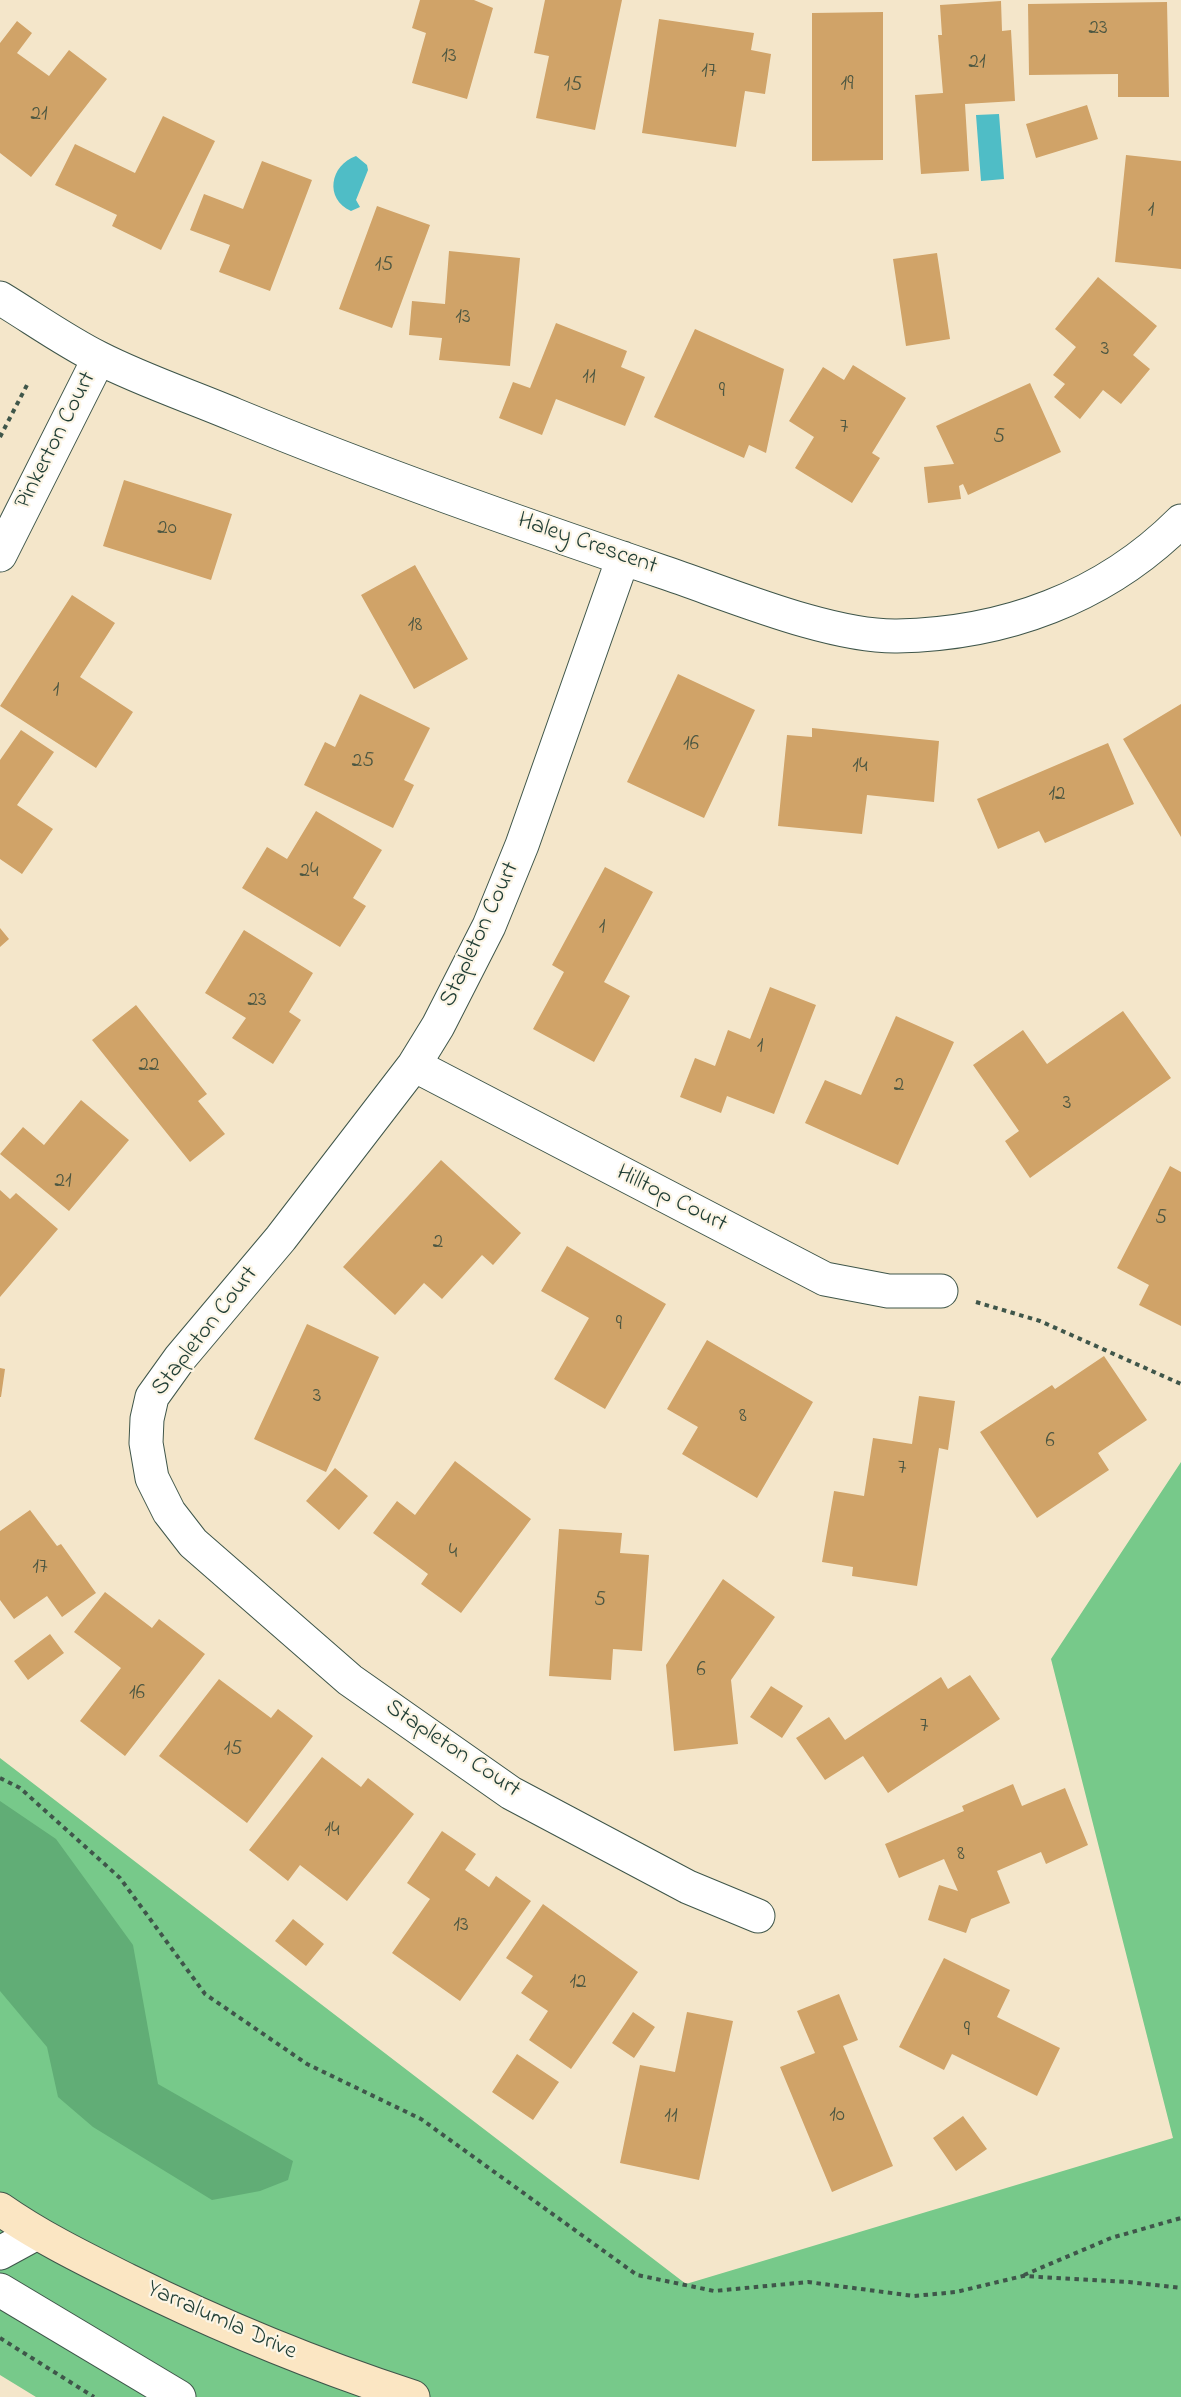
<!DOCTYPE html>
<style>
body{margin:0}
canvas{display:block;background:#f4e6ca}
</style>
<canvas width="1181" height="2397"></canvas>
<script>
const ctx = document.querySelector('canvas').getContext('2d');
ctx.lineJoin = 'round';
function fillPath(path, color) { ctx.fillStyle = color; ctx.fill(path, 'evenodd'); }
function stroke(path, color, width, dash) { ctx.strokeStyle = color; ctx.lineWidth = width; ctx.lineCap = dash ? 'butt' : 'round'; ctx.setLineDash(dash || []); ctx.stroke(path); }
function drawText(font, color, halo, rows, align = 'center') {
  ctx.font = font + ' "Indie Flower",sans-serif'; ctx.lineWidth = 4.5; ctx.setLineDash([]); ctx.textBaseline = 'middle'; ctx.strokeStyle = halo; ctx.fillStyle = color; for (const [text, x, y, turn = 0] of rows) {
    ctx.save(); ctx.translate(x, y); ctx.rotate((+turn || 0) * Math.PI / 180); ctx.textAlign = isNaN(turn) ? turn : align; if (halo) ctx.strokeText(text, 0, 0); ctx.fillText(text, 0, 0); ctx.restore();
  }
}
fillPath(new Path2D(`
 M1181 1462V2397H36L0 2375V1758L686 2284 1173 2138 1051 1659Z`), '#77c98a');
fillPath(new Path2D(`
 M0 1801 56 1839 133 1945 158 2084 293 2161 288 2180 260 2191 212 2200 93 2127 58 2097 47 2047 0 1991Z`), '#61ad76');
fillPath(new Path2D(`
 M999 114 1004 179 981 181 976 115Z
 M356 156 367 165 368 170 356 200 360 207 351 211C324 199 330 165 356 156Z`), '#4fbdc6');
fillPath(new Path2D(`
 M420 0H474L493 8 467 99 412 83 426 33 412 28Z
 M545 0H622L595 130 536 118 549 56 534 53Z
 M1001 1 1002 31 1011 30 1015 101 965 104 969 171 921 174 915 95 943 93 938 35H942L940 5Z
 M1167 2 1169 97H1118V74L1029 75 1028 4Z
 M883 12V160L812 161V13Z
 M659 19 754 33 751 50 771 54 765 94 745 91 736 147 642 133Z
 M17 21 32 33 17 53 49 76 69 50 107 79 31 177 0 153V43Z
 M1087 105 1098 139 1036 158 1026 124Z
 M163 116 215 141 161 250 112 226 117 215 55 185 75 144 135 173Z
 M1126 155 1181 161V269L1115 262Z
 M262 161 312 180 270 291 219 272 230 245 190 230 204 194 243 209Z
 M377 206 430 225 392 328 339 309Z
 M449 251 520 258 510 366 439 360 442 338 409 335 412 301 445 304Z
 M937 253 950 339 906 346 893 259Z
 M1098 277 1157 326 1133 355 1150 369 1121 404 1103 390 1080 419 1054 397 1065 384 1053 375 1076 347 1055 329Z
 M556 323 627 351 621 367 645 377 625 426 556 399 542 435 499 418 513 382 530 388Z
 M695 329 784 369 766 453 749 445 744 458 654 417Z
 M853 365 906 398 872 453 880 458 852 503 795 468 814 437 789 421 823 367 844 380Z
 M1030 383 1061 452 968 495 963 484 959 486 961 499 928 503 924 467 954 464 936 426Z
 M124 480 232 514 211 580 103 546Z
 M415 565 468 659 414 689 361 595Z
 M72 595 115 623 80 677 133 712 96 768 0 706Z
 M678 674 755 710 704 818 627 782Z
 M360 694 430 728 404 780 414 785 393 828 304 785 325 742 335 747Z
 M1181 704V837L1123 739Z
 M812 728 939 741 934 802 867 795 862 834 778 826 787 735 812 737Z
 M21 730 54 752 17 805 53 829 22 874 0 859V760Z
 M1108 743 1134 804 1045 843 1039 831 998 849 977 799Z
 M316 811 382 850 353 898 366 906 340 947 242 888 267 847 287 859Z
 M605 867 653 892 604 982 630 996 594 1062 533 1029 564 972 552 965Z
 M0 928 9 939 0 947Z
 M244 930 313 973 289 1012 301 1020 273 1064 232 1038 246 1018 205 993Z
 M770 987 816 1005 774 1114 727 1096 721 1113 680 1097 695 1058 715 1066 728 1030 750 1039Z
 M136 1005 207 1094 198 1101 225 1134 190 1162 92 1040Z
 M1123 1011 1171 1078 1030 1178 1005 1141 1019 1131 973 1065 1023 1030 1047 1064Z
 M896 1016 954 1042 898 1165 805 1123 825 1080 861 1095Z
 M81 1100 129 1140 69 1211 0 1154 23 1127 44 1145Z
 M441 1160 521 1233 493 1265 482 1255 442 1299 424 1283 395 1315 343 1267Z
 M1170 1166 1181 1172V1326L1139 1305 1149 1285 1117 1268Z
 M0 1190 10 1199 16 1193 58 1229 0 1297Z
 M567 1246 666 1304 605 1409 554 1379 589 1318 541 1291Z
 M307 1324 379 1357 326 1472 254 1439Z
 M707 1340 813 1402 757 1498 682 1454 698 1427 667 1409Z
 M1104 1356 1147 1420 1098 1453 1109 1470 1037 1518 980 1432 1052 1385 1055 1389Z
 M0 1368 5 1369 1 1397H0Z
 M919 1396 955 1401 948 1450 939 1448 917 1586 852 1576 853 1567 822 1562 834 1491 864 1496 873 1438 912 1444Z
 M455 1461 531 1519 461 1613 421 1584 428 1574 373 1533 397 1501 415 1515Z
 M335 1468 368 1496 339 1530 306 1501Z
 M30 1510 57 1546 61 1544 96 1593 62 1617 47 1596 14 1619 0 1600V1531Z
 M559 1529 622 1533 620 1553 649 1555 642 1651 613 1649 611 1680 549 1676Z
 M723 1579 775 1617 731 1680 738 1744 674 1751 666 1665Z
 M105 1592 152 1628 159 1619 205 1654 125 1756 80 1721 121 1668 74 1632Z
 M50 1634 64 1653 28 1680 14 1661Z
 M970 1675 1000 1719 888 1793 863 1756 825 1780 796 1738 829 1717 845 1740 941 1677 948 1689Z
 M219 1679 271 1718 278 1709 313 1736 247 1823 159 1756Z
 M771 1686 803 1706 782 1738 750 1717Z
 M322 1757 361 1787 368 1778 414 1814 347 1901 300 1865 288 1881 249 1850Z
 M1013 1784 1022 1806 1065 1788 1088 1845 1046 1864 1041 1852 997 1871 1010 1903 971 1919 966 1933 928 1920 939 1885 958 1891 944 1859 899 1878 885 1844 964 1811 962 1806Z
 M442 1831 476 1854 465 1870 489 1887 496 1876 531 1901 460 2001 392 1953 430 1899 407 1883Z
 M543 1904 638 1972 571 2069 529 2040 548 2011 521 1993 533 1976 506 1958Z
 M293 1919 324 1944 306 1966 275 1941Z
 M944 1958 1010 1990 997 2017 1060 2048 1037 2096 952 2054 944 2070 899 2047Z
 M839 1994 858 2040 843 2046 893 2166 832 2192 780 2067 815 2053 797 2011Z
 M633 2012 655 2027 634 2058 612 2043Z
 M687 2012 733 2021 699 2180 620 2163 640 2065 675 2072Z
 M517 2054 559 2082 533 2120 492 2092Z
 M963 2116 987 2149 956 2171 933 2138Z`), '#d0a368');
const street = new Path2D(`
 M0 298C33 318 65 341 99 358 142 380 190 396 235 415 376 473 519 523 663 572 729 594 829 637 897 636 1004 634 1104 598 1181 521
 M0 555 99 358
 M623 558 522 845 489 926 438 1026 414 1065 281 1238 180 1358 152 1397 147 1419 146 1443 152 1478 169 1512 193 1543 350 1680 511 1793 688 1887 758 1916
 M414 1065 825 1279 888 1291H941
 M0 2253 35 2234
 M0 2290 179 2397`);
const secondary = new Path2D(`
 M0 2209C40 2237 83 2258 127 2280 220 2326 315 2365 413 2397`);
stroke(street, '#3f564a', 35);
stroke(secondary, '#3f564a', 35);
stroke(new Path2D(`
 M0 437 28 383
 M976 1302 1040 1321 1181 1384
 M0 1778 20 1788 120 1878 205 1994 307 2064 421 2119 637 2275 714 2291 808 2282 914 2296 956 2292 1023 2276 1129 2282 1181 2288
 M1024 2275 1111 2238 1181 2218
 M0 2338 94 2397`), '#3f564a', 4, [4.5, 4.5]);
stroke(street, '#fff', 33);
stroke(secondary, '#fbe6c3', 33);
drawText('21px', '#4b5641', null, [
 ["23",1098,30],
 ["13",449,58],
 ["21",977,64],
 ["17",709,73],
 ["19",847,86],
 ["15",573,87],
 ["21",39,116],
 ["1",1151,212],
 ["15",384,267],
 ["13",463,319],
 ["3",1105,351],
 ["11",589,379],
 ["9",722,393],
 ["7",844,429],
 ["5",999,439],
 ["20",167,530],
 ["18",415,627],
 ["1",56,692],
 ["16",691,746],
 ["25",363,763],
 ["14",860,768],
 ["12",1057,796],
 ["24",309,873],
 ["1",602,929],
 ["23",257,1002],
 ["1",760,1048],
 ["22",149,1067],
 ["2",899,1087],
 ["3",1067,1105],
 ["21",63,1183],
 ["5",1161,1220],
 ["2",438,1244],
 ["9",619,1326],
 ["3",317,1398],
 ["8",743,1418],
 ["6",1050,1443],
 ["7",902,1470],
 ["4",453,1554],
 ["17",40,1569],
 ["5",600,1602],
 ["6",701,1672],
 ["16",137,1695],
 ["7",924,1728],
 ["15",233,1751],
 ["14",332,1832],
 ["8",961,1856],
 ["13",461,1927],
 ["12",578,1984],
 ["9",967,2032],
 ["10",837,2117],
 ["11",671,2118]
]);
drawText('24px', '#1f3d34', '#fcf5e5', [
 ["Pinkerton Court",57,441,-63],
 ["Haley Crescent",587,545,19],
 ["Stapleton Court",481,935,-65],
 ["Hilltop Court",671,1200,27],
 ["Stapleton Court",206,1332,-52],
 ["Stapleton Court",452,1750,34],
 ["Yarralumla Drive",221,2322,24]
]);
</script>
